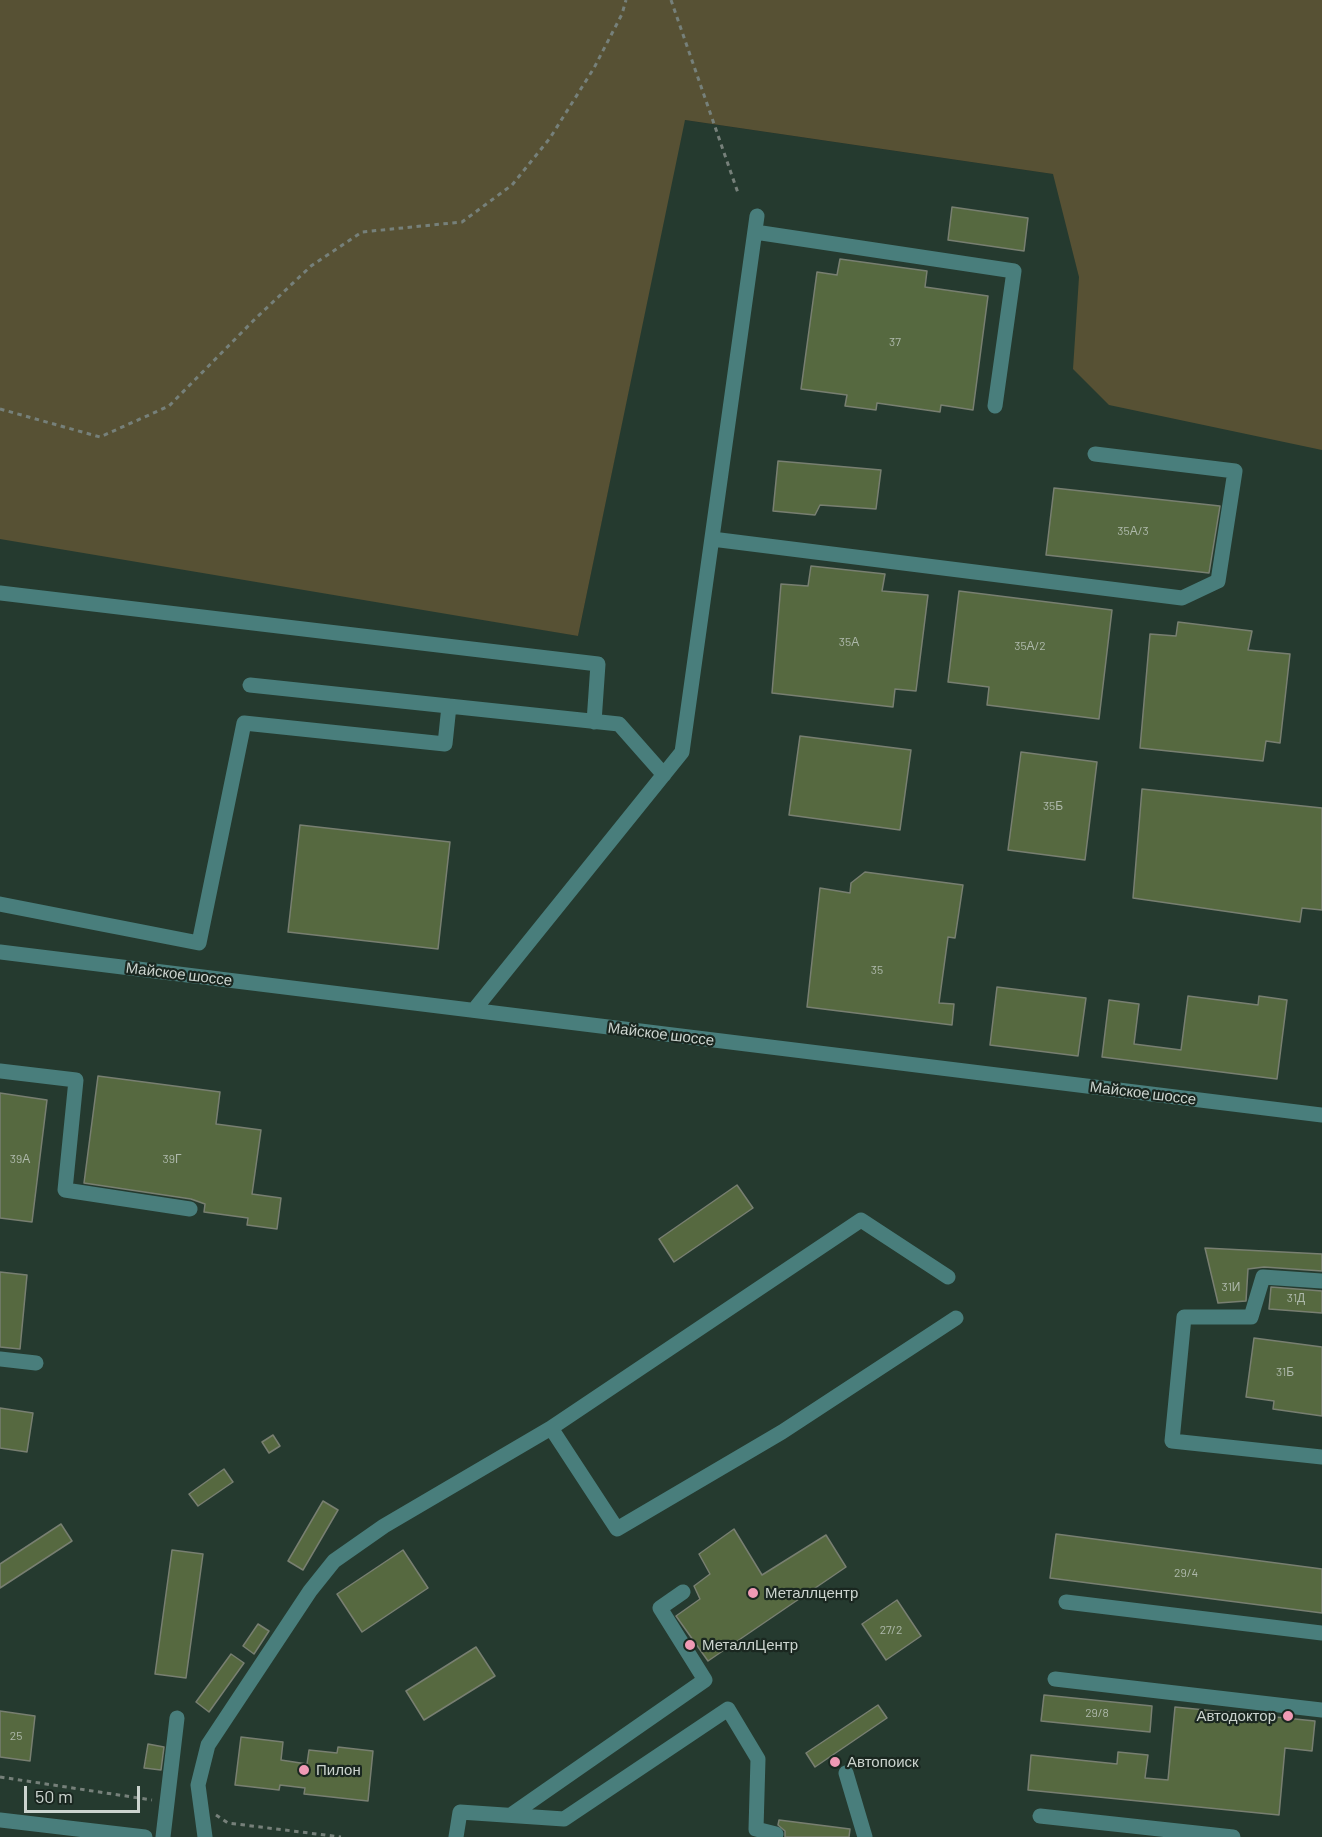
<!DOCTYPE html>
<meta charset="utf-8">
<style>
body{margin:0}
#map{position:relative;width:1322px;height:1837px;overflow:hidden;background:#24312a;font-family:Barlow,sans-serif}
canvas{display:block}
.scale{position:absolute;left:24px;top:1786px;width:116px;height:27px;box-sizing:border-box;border:3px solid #ccd4cf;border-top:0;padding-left:8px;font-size:18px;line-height:21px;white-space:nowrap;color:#ccd4cf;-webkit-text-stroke:4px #1a2720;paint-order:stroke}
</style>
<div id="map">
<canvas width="1322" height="1837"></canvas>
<div class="scale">50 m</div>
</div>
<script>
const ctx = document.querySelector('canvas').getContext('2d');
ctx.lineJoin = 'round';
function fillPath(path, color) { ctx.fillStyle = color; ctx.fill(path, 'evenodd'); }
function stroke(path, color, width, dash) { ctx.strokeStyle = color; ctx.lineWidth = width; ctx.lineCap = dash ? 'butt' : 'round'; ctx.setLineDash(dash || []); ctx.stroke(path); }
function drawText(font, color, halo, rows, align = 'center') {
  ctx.font = font + ' Barlow,sans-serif'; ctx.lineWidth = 4.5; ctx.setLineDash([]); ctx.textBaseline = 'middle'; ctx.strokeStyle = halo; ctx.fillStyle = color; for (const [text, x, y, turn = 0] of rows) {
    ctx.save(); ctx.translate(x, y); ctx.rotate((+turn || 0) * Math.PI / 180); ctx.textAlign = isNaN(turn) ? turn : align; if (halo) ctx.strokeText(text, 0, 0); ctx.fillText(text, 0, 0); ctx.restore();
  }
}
fillPath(new Path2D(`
 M684 120 1053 174 1322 429V1837H0V534L578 636Z`), '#253a2f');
fillPath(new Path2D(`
 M0 0H1322V450L1109 405 1073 369 1079 277 1053 174 685 120 578 636 0 539Z`), '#575134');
const building = new Path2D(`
 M952 207 1028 218 1024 251 948 240Z
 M840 259 927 271 925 287 988 296 973 410 941 405 940 412 877 403 876 410 845 406 847 395 801 389 817 272 837 275Z
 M778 461 881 470 876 509 820 505 815 515 773 511Z
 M1054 488 1220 506 1209 573 1046 555Z
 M811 566 885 574 882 591 928 595 916 691 895 689 893 707 772 693 781 584 808 586Z
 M959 591 1112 610 1099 719 987 705 989 687 948 682Z
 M1178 622 1252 631 1248 650 1290 654 1280 743 1266 741 1263 761 1140 748 1150 634 1176 636Z
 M800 736 911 750 900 830 789 815Z
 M1021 752 1097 762 1085 860 1008 850Z
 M1142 789 1322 808V910L1302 908 1300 922 1133 898Z
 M300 825 450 842 438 949 288 932Z
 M865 872 963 885 955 938 948 937 939 1003 954 1004 952 1025 807 1007 820 888 850 893 851 883Z
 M997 987 1086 998 1078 1056 990 1045Z
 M1188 996 1258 1005 1259 996 1287 1000 1277 1079 1102 1057 1109 1000 1139 1004 1134 1044 1181 1050Z
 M98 1076 220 1092 216 1124 261 1130 252 1194 281 1198 277 1229 247 1225 248 1218 204 1212 205 1204 191 1199 84 1183Z
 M0 1093 47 1100 32 1222 0 1218Z
 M737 1185 753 1208 674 1262 659 1239Z
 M1205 1248 1322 1254V1271L1264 1267 1248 1269 1246 1301 1218 1303Z
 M0 1272 27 1275 20 1349 0 1347Z
 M1271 1287 1322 1291V1313L1269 1309Z
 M1254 1338 1322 1347V1416L1273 1409 1274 1401 1246 1397Z
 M0 1408 33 1413 27 1452 0 1448Z
 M273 1435 280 1446 269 1453 262 1442Z
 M224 1469 233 1482 198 1506 189 1494Z
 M323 1501 338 1510 303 1570 288 1561Z
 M61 1524 72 1541 0 1588V1564Z
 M734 1529 762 1575 826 1535 846 1567 708 1661 676 1616 700 1599 694 1586 710 1574 699 1554Z
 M1056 1534 1322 1569V1613L1050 1578Z
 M172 1550 203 1554 186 1678 155 1674Z
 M403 1550 428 1588 362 1632 337 1594Z
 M897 1600 921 1636 886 1660 862 1624Z
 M258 1624 269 1631 254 1654 243 1646Z
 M476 1647 495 1676 424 1720 406 1691Z
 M231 1654 244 1663 209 1712 196 1702Z
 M1044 1695 1152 1706 1150 1732 1041 1721Z
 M878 1705 887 1718 815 1767 806 1753Z
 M1175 1707 1315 1721 1312 1751 1285 1748 1279 1815 1028 1790 1031 1755 1117 1764 1118 1752 1148 1755 1145 1778 1168 1780Z
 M0 1711 35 1716 30 1761 0 1757Z
 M241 1737 283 1742 281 1760 307 1764 309 1750 337 1753 338 1747 373 1751 368 1801 304 1794 305 1788 280 1785 279 1790 235 1785Z
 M148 1744 164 1747 161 1770 144 1768Z
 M779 1820 850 1829 849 1837H785V1831L778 1825Z`);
fillPath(building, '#566940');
stroke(building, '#787f71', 1.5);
stroke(new Path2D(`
 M671 0 738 193
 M0 409 100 437 169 406 255 319 311 266 362 232 462 222 512 185 550 138 594 68 622 14 626 0
 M0 1777 152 1800
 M216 1815 228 1823 341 1837`), '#76807a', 3, [4.5, 4.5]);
stroke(new Path2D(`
 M755 232 1014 271 995 406
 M712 539 1182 598 1218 581 1235 471 1095 454
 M0 593 598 664 594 722
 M250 685 619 724 664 775
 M0 904 199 943 244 723 445 744 449 706
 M0 952 1322 1115
 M474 1010 682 752 757 216
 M0 1071 76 1080 65 1190 190 1209
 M1322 1281 1263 1277 1251 1317H1184L1172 1441 1322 1457
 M0 1359 36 1363
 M551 1428 617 1529 782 1432 956 1318
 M1066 1602 1322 1633
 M1055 1679 1322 1710
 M846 1773 865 1837
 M511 1815 705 1680 660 1608 683 1592
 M1040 1816 1233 1837
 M0 1820 145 1837
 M163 1837 177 1718
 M205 1837 198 1785 208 1745 310 1591 334 1561 384 1526 551 1428 861 1220 948 1277
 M456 1837 460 1812 564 1819 728 1709 758 1759 756 1829 776 1834`), '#497e7c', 15);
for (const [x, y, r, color] of [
 [753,1593,6,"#f09ab5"],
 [690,1645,6,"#f09ab5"],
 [1288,1716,6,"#f09ab5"],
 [835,1762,6,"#f09ab5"],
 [304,1770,6,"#f09ab5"]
]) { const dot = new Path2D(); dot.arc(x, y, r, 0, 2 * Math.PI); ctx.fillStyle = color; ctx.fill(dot); stroke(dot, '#1a2720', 2); }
drawText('12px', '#aeb9ab', null, [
 ["37",895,342],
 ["35А/3",1133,531],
 ["35А",849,642],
 ["35А/2",1030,646],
 ["35Б",1053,806],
 ["35",877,970],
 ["39А",20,1159],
 ["39Г",172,1159],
 ["31И",1231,1287],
 ["31Д",1296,1298],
 ["31Б",1285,1372],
 ["29/4",1186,1573],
 ["27/2",891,1630],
 ["29/8",1097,1713],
 ["25",16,1736]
]);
drawText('15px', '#ccd4cf', '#1a2720', [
 ["Майское шоссе",179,974,7],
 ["Майское шоссе",661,1034,7],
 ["Майское шоссе",1143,1093,7]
]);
drawText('15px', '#ccd4cf', '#1a2720', [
 ["Металлцентр",765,1593],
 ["МеталлЦентр",702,1645],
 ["Автодоктор",1276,1716,"right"],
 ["Автопоиск",847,1762],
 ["Пилон",316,1770]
], 'left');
</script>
